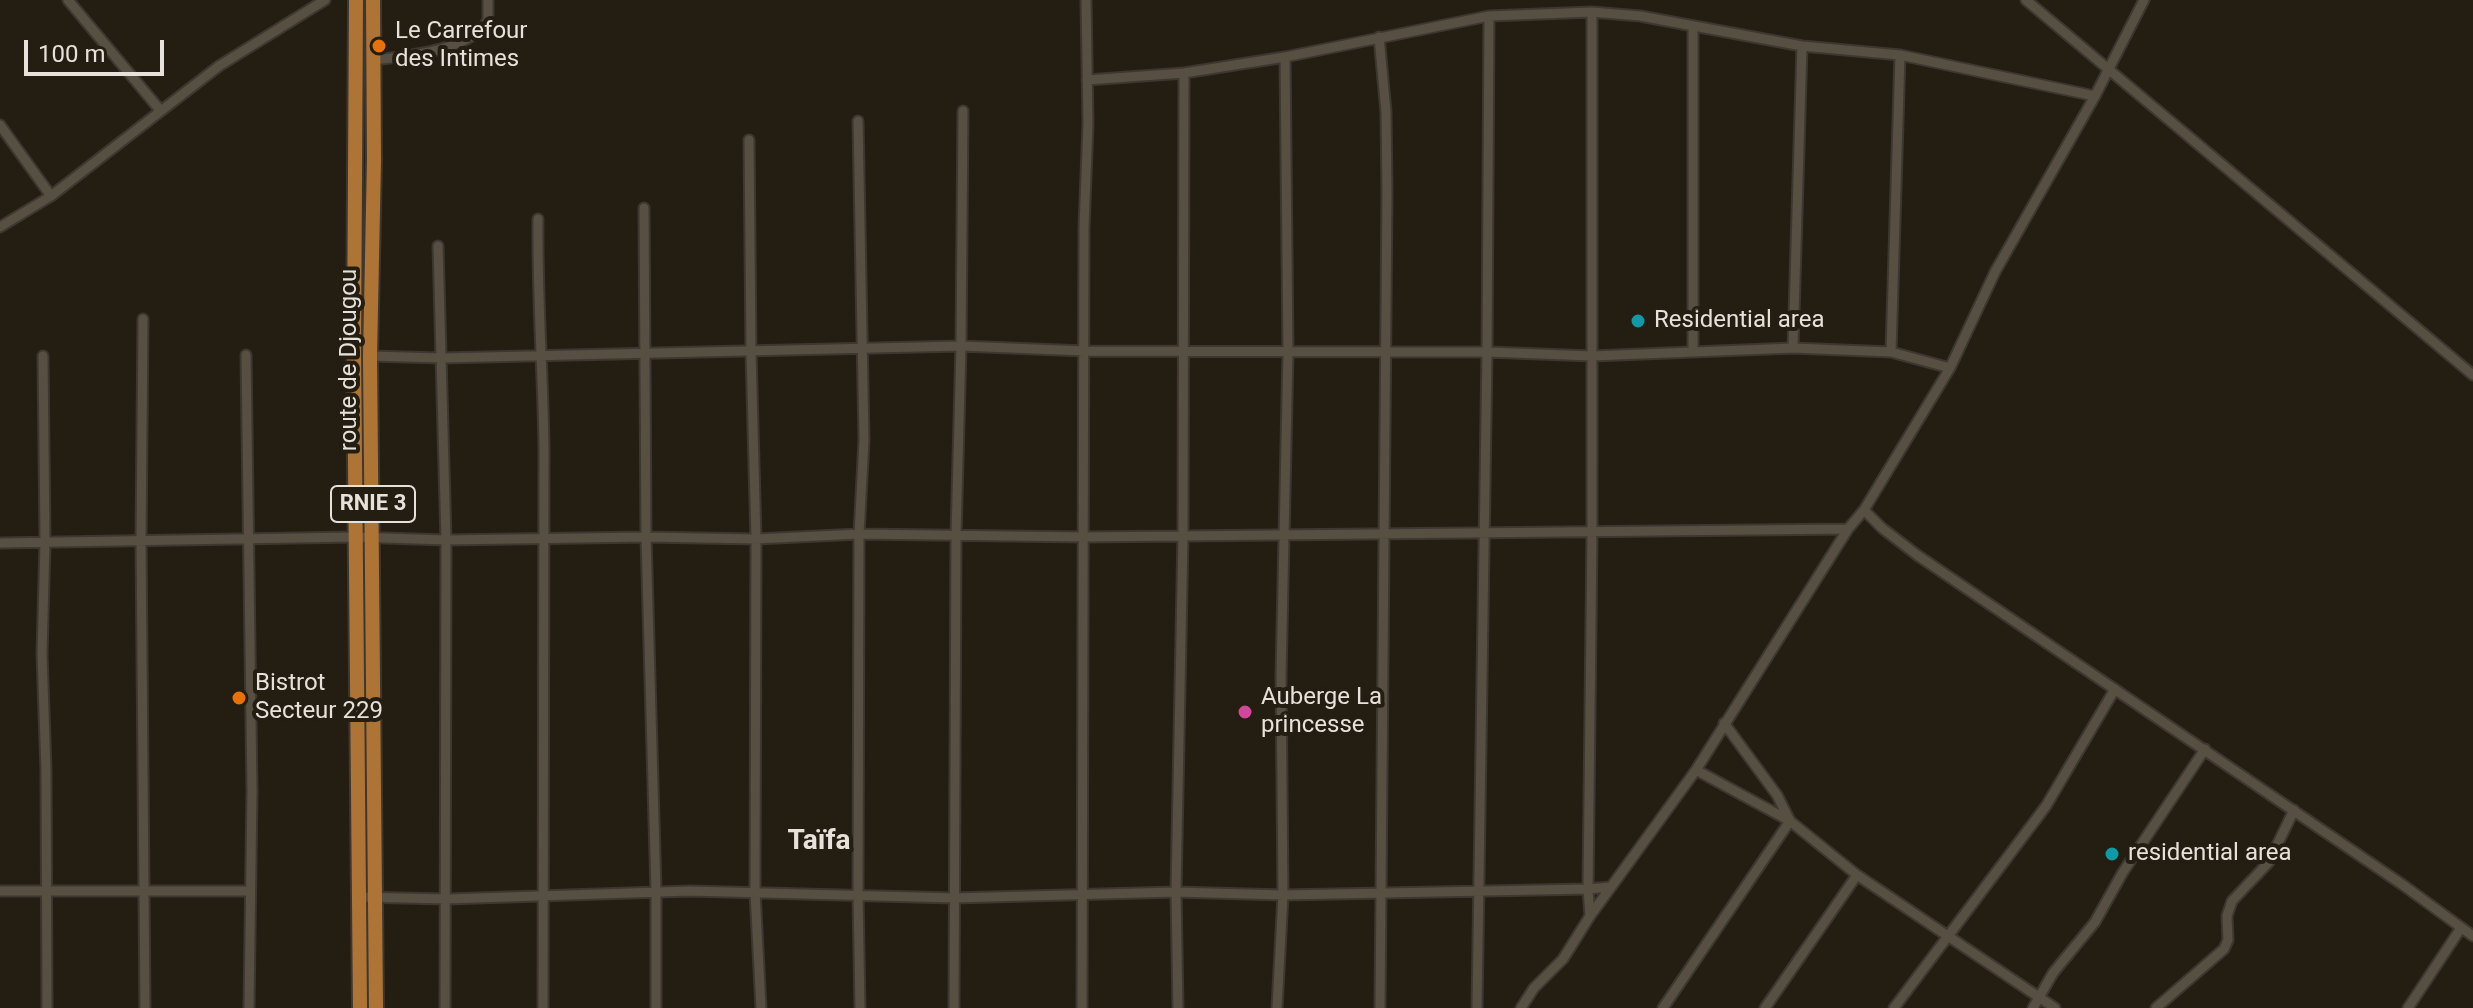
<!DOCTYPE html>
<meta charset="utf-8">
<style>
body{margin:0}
#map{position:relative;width:2473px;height:1008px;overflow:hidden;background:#241d12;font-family:Roboto,sans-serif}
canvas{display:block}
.scale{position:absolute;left:24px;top:40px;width:140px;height:36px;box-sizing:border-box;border:4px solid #e6e1da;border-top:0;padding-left:10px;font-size:24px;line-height:28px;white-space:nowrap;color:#e6e1da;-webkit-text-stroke:6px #241d12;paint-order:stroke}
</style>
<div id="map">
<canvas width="2473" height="1008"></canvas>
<div class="scale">100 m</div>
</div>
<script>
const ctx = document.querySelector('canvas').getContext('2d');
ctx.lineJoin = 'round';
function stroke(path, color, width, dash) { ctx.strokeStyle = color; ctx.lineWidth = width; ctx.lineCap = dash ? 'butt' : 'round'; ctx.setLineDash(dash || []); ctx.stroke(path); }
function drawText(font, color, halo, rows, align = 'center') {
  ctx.font = font + ' Roboto,sans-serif'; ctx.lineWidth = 8; ctx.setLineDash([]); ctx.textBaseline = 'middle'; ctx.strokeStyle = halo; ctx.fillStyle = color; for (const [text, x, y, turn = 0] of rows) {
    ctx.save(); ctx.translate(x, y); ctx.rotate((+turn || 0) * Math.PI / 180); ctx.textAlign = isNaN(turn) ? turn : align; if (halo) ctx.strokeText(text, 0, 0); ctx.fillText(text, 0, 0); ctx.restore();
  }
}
const minor = new Path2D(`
 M68 0 160 110
 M2026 0 2473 375
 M1379 37 1386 112 1387 192 1380 1008
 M374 60C407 56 470 51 488 20V0
 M1087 80 1184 73 1285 57
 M858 121 864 440 859 534 858 896 860 1008
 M0 125 51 196
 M749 140 751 352 756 539 755 892 761 1008
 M644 208 646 537 656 891V1008
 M538 219C537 296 543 372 544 449 545 636 544 822 543 1008
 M0 227 51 196 219 66 325 0
 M438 246 446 540 445 1008
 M143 319 141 540 145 1008
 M1793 348 1802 46
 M1693 350V27
 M1891 352 1900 55
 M246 355 252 791 249 1008
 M43 356 45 542 42 654 46 771 47 1008
 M370 356 441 358 961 346 1085 351 1487 352 1592 356 1793 348 1891 352 1950 368
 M1864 510 1882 528 1917 555 2403 885 2473 936
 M0 543 355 537 446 540 646 537 756 539 859 534 1084 537 1848 529
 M1696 770 1790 821 1857 875 2055 1008
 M0 891H249
 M359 897 447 899 690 891 954 898 1176 892 1283 895 1588 889 1611 887
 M1590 916 1588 889 1592 533V12
 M954 1008 956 535 961 346 963 111
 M1082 1008 1084 227 1088 124 1086 0
 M1178 1008 1176 892 1183 534 1184 73
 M1277 1008 1283 895 1281 676 1288 352 1285 57 1489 16 1592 12 1640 16 1802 46 1900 55 2095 96
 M1477 1008 1487 352 1489 16
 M1521 1008 1534 988 1563 959 1590 916 1696 770 1848 529 1864 510 1950 368 1995 272 2095 96 2144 0
 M1663 1008 1790 821 1777 795 1724 723
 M1765 1008 1857 875
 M1894 1008 2046 806 2115 689
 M2033 1008 2053 973 2095 922 2123 872 2205 749
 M2156 1008 2224 949 2228 940 2227 916 2232 901 2269 862 2294 810
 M2408 1008 2461 928`);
const trunk = new Path2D(`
 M356 0 354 350 360 1008
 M373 0 374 160 370 356 376 1008`);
stroke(minor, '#3d3731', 13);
stroke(trunk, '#3d3731', 18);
stroke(minor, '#574f42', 9);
stroke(trunk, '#ae7436', 14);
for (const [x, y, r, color] of [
 [379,46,8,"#e8710a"],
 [1638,321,8,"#0f9aa8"],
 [239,698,8,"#e8710a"],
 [1245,712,8,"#d1479c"],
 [2112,854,8,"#0f9aa8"]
]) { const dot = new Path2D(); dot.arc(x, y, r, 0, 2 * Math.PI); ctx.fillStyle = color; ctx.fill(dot); stroke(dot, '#241d12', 3); }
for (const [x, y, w] of [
 [373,504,84]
]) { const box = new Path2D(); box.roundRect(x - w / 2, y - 18, w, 36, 6); ctx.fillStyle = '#241d12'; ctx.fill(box); stroke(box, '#e6e1da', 2); }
drawText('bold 22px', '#e6e1da', null, [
 ["RNIE 3",373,504]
]);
drawText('24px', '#e6e1da', '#241d12', [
 ["Le Carrefour",395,32],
 ["des Intimes",395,60],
 ["Residential area",1654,321],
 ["Bistrot",255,684],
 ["Secteur 229",255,712],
 ["Auberge La",1261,698],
 ["princesse",1261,726],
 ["residential area",2128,854]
], 'left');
drawText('24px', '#e6e1da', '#241d12', [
 ["route de Djougou",350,360,-90]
]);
drawText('bold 28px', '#e6e1da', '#241d12', [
 ["Taïfa",819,842]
]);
</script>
